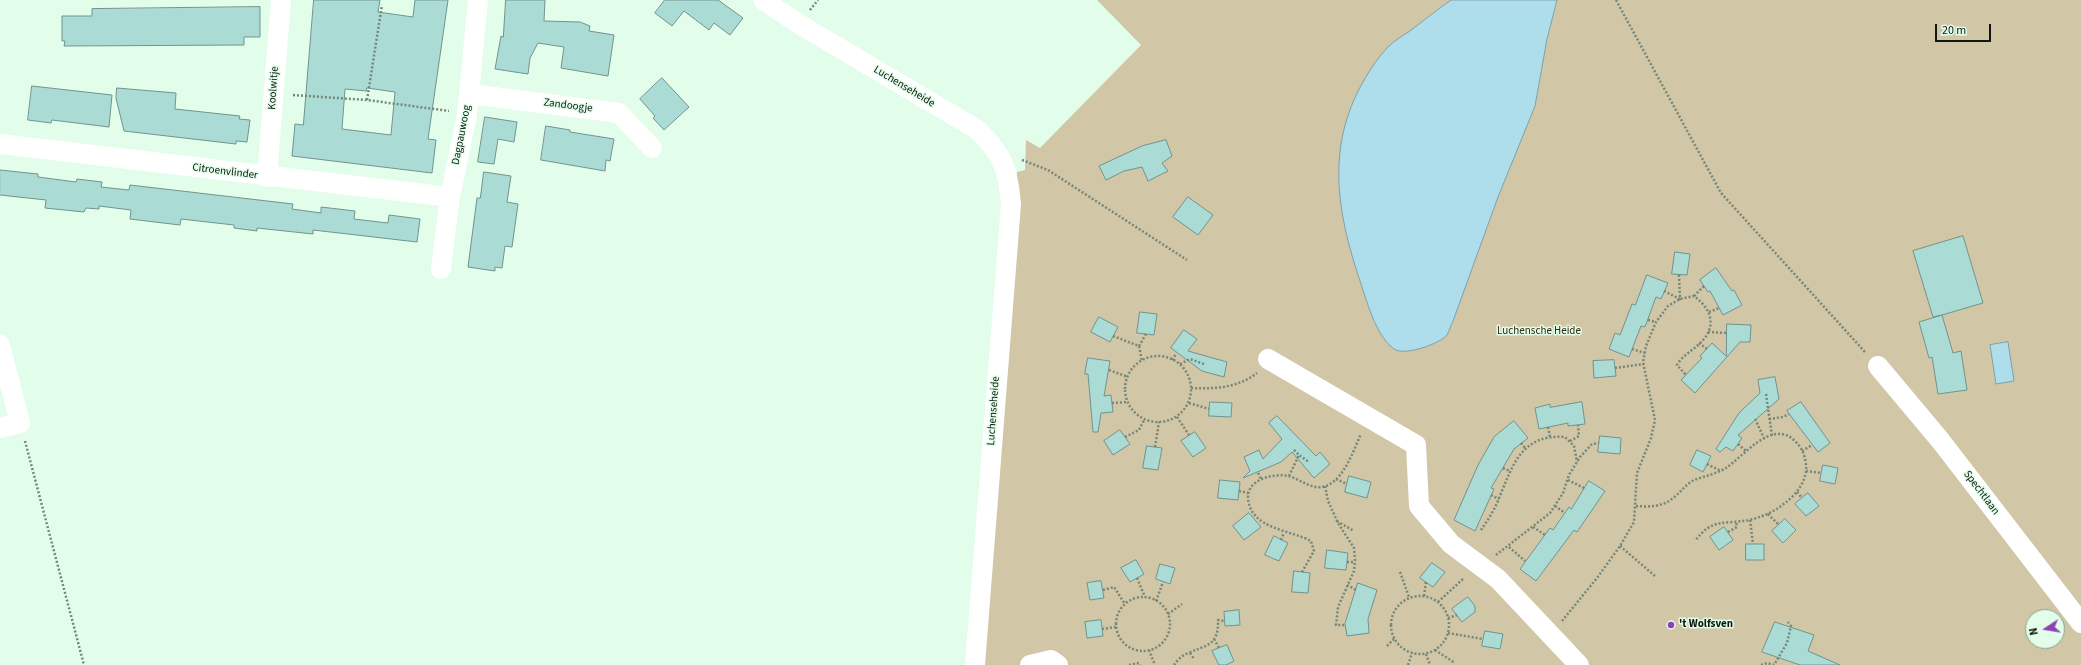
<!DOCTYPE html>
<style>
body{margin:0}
#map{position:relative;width:2081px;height:665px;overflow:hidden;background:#e2fde9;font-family:"Source Sans 3",sans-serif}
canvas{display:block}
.north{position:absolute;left:2025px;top:609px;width:40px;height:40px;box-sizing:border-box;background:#e2fde9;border:1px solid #8da193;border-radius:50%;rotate:258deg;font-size:11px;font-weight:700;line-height:16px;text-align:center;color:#0e1711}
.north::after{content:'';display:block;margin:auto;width:14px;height:18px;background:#8d42b4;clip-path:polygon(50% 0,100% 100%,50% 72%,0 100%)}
.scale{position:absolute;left:1935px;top:24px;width:56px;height:18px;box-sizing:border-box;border:2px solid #0e1711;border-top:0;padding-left:5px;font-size:12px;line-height:14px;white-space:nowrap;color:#0e1711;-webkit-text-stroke:3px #e2fde9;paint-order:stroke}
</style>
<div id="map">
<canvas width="2081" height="665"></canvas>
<div class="north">N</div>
<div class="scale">20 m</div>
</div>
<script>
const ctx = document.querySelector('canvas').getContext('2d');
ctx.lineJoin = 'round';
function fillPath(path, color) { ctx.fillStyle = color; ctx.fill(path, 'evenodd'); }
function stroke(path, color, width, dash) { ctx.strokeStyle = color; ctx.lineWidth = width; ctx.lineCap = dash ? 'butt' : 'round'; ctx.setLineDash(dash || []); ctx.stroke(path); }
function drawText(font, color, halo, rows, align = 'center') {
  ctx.font = font + ' "Source Sans 3",sans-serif'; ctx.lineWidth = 3; ctx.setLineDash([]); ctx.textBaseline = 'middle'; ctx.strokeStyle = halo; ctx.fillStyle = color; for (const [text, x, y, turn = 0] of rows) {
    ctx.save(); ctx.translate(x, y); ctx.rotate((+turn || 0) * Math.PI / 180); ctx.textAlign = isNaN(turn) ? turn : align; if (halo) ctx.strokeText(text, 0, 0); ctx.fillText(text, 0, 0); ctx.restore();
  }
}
fillPath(new Path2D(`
 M1097 0H2081V665H981L1017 172 1025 170 1026 140 1040 148 1141 45ZM2033 617H2057V641H2033Z`), '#d1c6a6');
const water = new Path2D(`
 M1451 0H1557L1547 39 1535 106 1498 197 1453 321C1451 325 1449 331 1447 335 1439 344 1407 355 1396 350 1376 339 1366 298 1359 278 1337 211 1326 147 1363 82 1370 70 1378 57 1388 47 1394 41 1402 36 1410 31 1423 21 1437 10 1451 0Z
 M2008 342 2014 381 1996 384 1990 345Z`);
fillPath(water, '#aedeeb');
stroke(water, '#7ea2aa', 1);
const building = new Path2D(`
 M314 0H380L378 12 413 17 415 0H448L428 139 436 140 432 173 292 156 295 124 303 125ZM367 88 395 92 391 135 342 129 345 89 366 91Z
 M506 0H545L544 21 580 22 590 26 589 31 614 35 608 76 561 68 564 47 538 43 530 58 528 74 495 69 501 36 503 37Z
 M665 0H718L743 18 730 35 714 23 709 30 684 11 672 26 655 13Z
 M260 7V37H244V45L64 46 65 41H62V16H92V9Z
 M662 78 689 107 664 130 653 118 655 116 640 99Z
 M32 86 112 95 109 127 52 120 51 123 28 120Z
 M117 88 176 93 175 109 240 116 239 119 250 120 247 142 236 141V144L124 131 116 98Z
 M485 117 517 122 514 142 498 139 494 164 478 162Z
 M546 126 570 130V132L614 139 610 161 606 160 605 171 541 160Z
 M1166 140 1172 156 1162 163 1168 171 1148 181 1142 167 1124 171 1106 180 1099 166 1142 146Z
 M0 170 38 174V177L76 182 77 179 102 182 101 187 129 190 130 185 293 204 292 209 321 213V207L355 211 354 219 388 223 389 215 420 219 417 242 313 230V234L257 228V231L234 228V225L181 219 180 225 130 219 131 210 99 206V209L86 208 84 212 45 208 46 200 0 195Z
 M484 172 511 176 507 202 518 204 512 247 505 246 502 268 495 267V271L468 267 477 198H480Z
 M1188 197 1213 215 1198 235 1173 217Z
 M1963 236 1983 303 1942 315 1953 353 1961 351 1967 390 1938 394 1932 357 1929 358 1919 322 1942 315 1933 317 1913 251Z
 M1675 252 1690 254 1687 275 1672 274Z
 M1716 268 1732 291 1734 290 1742 305 1723 315 1710 291 1708 292 1700 280Z
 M1647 275 1668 283 1661 299 1656 297 1645 327 1641 326 1629 357 1609 349 1615 333 1620 335 1632 304 1635 305Z
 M1140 312 1157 314 1154 335 1137 333Z
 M1099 317 1118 327 1110 342 1091 332Z
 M1727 324 1751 325 1750 342H1740L1695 393 1681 380 1702 358 1700 356 1712 343 1726 356Z
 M1184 330 1197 339 1188 351 1227 362 1224 377 1202 371 1171 348Z
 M1088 358 1110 361 1104 396 1111 395 1113 412 1101 413 1098 432H1093L1088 374H1085Z
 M1614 360 1616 376 1594 378 1593 361Z
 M1775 377 1779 399 1738 435 1742 438 1733 451 1726 447 1720 452 1716 449 1739 413 1760 393 1758 380Z
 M1210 402 1232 403 1231 417 1209 416Z
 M1582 402 1585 424 1568 426V423L1539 429 1535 408 1550 404V407Z
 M1801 402 1830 443 1818 452 1787 411Z
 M1277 416 1316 456 1320 452 1330 464 1314 478 1292 452 1281 462 1243 478 1250 471 1244 457 1259 450 1263 459 1282 439 1269 423Z
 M1514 421 1528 438 1514 449 1491 488 1494 489 1475 531 1454 520 1478 465 1494 437Z
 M1120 430 1130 444 1113 455 1104 441Z
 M1195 432 1206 448 1193 457 1181 441Z
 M1600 436 1621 438 1620 454 1598 452Z
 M1147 446 1162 448 1158 470 1143 468Z
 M1697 450 1711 456 1703 472 1690 465Z
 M1823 465 1838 468 1835 484 1820 481Z
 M1349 476 1371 482 1367 498 1345 492Z
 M1220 480 1240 482 1238 500 1218 498Z
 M1589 481 1605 491 1577 532 1574 530 1536 581 1520 569 1550 528 1553 530 1569 507 1571 509Z
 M1808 493 1819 506 1806 516 1795 504Z
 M1249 513 1261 527 1244 540 1233 526Z
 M1785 519 1796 530 1783 543 1772 531Z
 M1724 527 1733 540 1719 550 1710 537Z
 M1274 536 1288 543 1279 561 1265 555Z
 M1746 544H1764V560H1746Z
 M1327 550 1348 553 1346 570 1325 568Z
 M1136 560 1144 574 1130 582 1121 568Z
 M1432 563 1445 572 1433 587 1420 578Z
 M1160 564 1175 568 1170 584 1156 579Z
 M1294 571 1310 573 1308 593 1292 592Z
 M1101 581 1104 598 1090 600 1087 583Z
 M1358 583 1377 590 1368 619 1369 633 1347 636 1345 624Z
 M1468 597 1475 606V612L1462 622 1452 609Z
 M1239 610 1240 625 1225 626 1224 612Z
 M1101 620 1103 636 1087 638 1085 622Z
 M1775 622 1814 635 1808 651 1840 665H1800L1762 652Z
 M1485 631 1503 634 1500 649 1482 646Z
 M1227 645 1234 661 1226 665H1219L1212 651Z`);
fillPath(building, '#aadcd5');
stroke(building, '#72938e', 1);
stroke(new Path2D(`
 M1616 0 1721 193 1865 352
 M810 10 818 0
 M293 95 367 100 449 111
 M367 100 382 5
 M1022 160 1048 170 1187 260
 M1664 291 1680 299 1679 275
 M1694 296 1704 286
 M1709 312 1719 308
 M1648 320 1656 322
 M1708 332 1727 333
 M1113 336 1139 346 1142 361
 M1699 343 1707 349
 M1139 346 1146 334
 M1632 349 1645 353
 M1125 389a33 33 0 1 1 66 0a33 33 0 1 1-66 0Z
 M1172 360 1176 354
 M1180 364 1190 359 1204 364
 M1615 368 1644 364
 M1109 370 1128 377
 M1191 388C1216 389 1237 388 1257 373
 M1766 394 1772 436
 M1112 403 1128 402
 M1189 403 1209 409
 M1177 417 1189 435
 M1755 419 1764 438
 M1769 419 1783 417 1789 414
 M1548 427 1550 437
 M1125 437 1139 430 1144 420
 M25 441 84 665
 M1570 441 1579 436 1578 425
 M1521 443 1525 448
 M1738 444 1746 451
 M1155 447 1159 422
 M1294 450 1299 455
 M1802 451 1812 445
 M1707 464 1721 471
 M1503 468 1510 471
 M1806 471 1821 473
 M1258 473 1261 479
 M1289 476 1299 455 1309 462
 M1336 479 1347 484
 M1568 480 1584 488
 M1325 486 1328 501 1338 523 1354 548 1355 560 1354 571 1338 607 1336 625H1346
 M1239 491 1248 493
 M1797 492 1802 498
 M1491 495 1499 499
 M1555 506 1565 513
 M1636 506C1649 507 1663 507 1673 498 1681 492 1686 484 1694 480 1705 476 1716 474 1726 468 1743 457 1772 418 1795 441 1802 448 1805 455 1806 465 1807 477 1801 487 1794 495 1781 508 1767 516 1749 520 1724 525 1713 517 1695 541
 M1768 514 1779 525
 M1750 520 1753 544
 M1337 521 1354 531
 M1533 527 1545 535
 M1481 530C1488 520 1495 509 1499 498 1513 465 1521 434 1565 437L1574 446 1577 462
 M1728 532 1737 527 1736 522
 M1281 540 1284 533
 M1620 546 1655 576
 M1509 547 1525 561
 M1496 555 1550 513 1563 493 1569 475 1580 457 1592 444 1599 443
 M1347 562H1355
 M1302 572 1314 551 1311 541C1291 530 1249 529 1248 497 1248 479 1274 473 1288 476 1301 479 1312 491 1326 486 1345 478 1353 451 1361 434
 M1400 572 1409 597
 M1137 578 1145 597
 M1347 585 1356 590
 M1103 590 1114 587 1125 604
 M1391 625a29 29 0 1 1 58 0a29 29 0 1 1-58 0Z
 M1424 596 1426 582
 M1116 624a27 27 0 1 1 54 0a27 27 0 1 1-54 0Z
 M1156 601 1163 582
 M1438 602 1464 578
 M1168 614 1182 604
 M1448 618 1457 615
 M1562 621 1597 578 1620 546 1634 522 1637 473 1651 438 1655 420 1643 362 1646 346 1656 322 1668 306 1680 299 1694 296C1709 307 1717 323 1704 339 1696 349 1683 354 1677 365L1686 375
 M1102 629 1116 627
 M1448 633 1483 639
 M1214 639 1219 648
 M1387 646 1394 639
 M1149 650 1155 665
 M1435 650 1455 663
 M1190 653 1194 659
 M1426 654 1430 665
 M1129 665 1139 663 1140 665
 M1174 665C1177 661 1181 656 1186 654 1205 645 1219 647 1218 620L1224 621
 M1408 665 1412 653
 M1761 665 1767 663 1774 665 1787 643 1791 626 1788 622`), '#75877a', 2.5, [2, 2]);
stroke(new Path2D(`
 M763 0 799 24 978 130C1003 155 1008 169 1011 204L975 665
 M470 94 619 113 652 148
 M0 144 450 197
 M267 177 281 0
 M441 269 450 197 467 115 478 0
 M0 345 20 423 0 428
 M1268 359 1416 445 1419 506 1451 544 1498 579 1579 665
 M1878 366 1940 440 2081 623
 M1030 665 1051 660 1058 665`), '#fff', 20);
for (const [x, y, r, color] of [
 [1671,625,4,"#8d42b4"]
]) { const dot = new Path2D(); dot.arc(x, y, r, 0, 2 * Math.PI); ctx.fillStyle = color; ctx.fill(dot); stroke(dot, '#e2fde9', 1.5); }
drawText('11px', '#0e1711', '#e2fde9', [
 ["Luchenseheide",904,87,31],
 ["Koolwitje",274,88,-86],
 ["Zandoogje",568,106,7],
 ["Dagpauwoog",462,135,-79],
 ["Citroenvlinder",225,172,7],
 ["Luchenseheide",994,411,-86],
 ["Spechtlaan",1981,493,53]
]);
drawText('11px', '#322807', '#e2fde9', [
 ["Luchensche Heide",1539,332]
]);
drawText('bold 11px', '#0e1711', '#e2fde9', [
 ["'t Wolfsven",1679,625]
], 'left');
</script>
